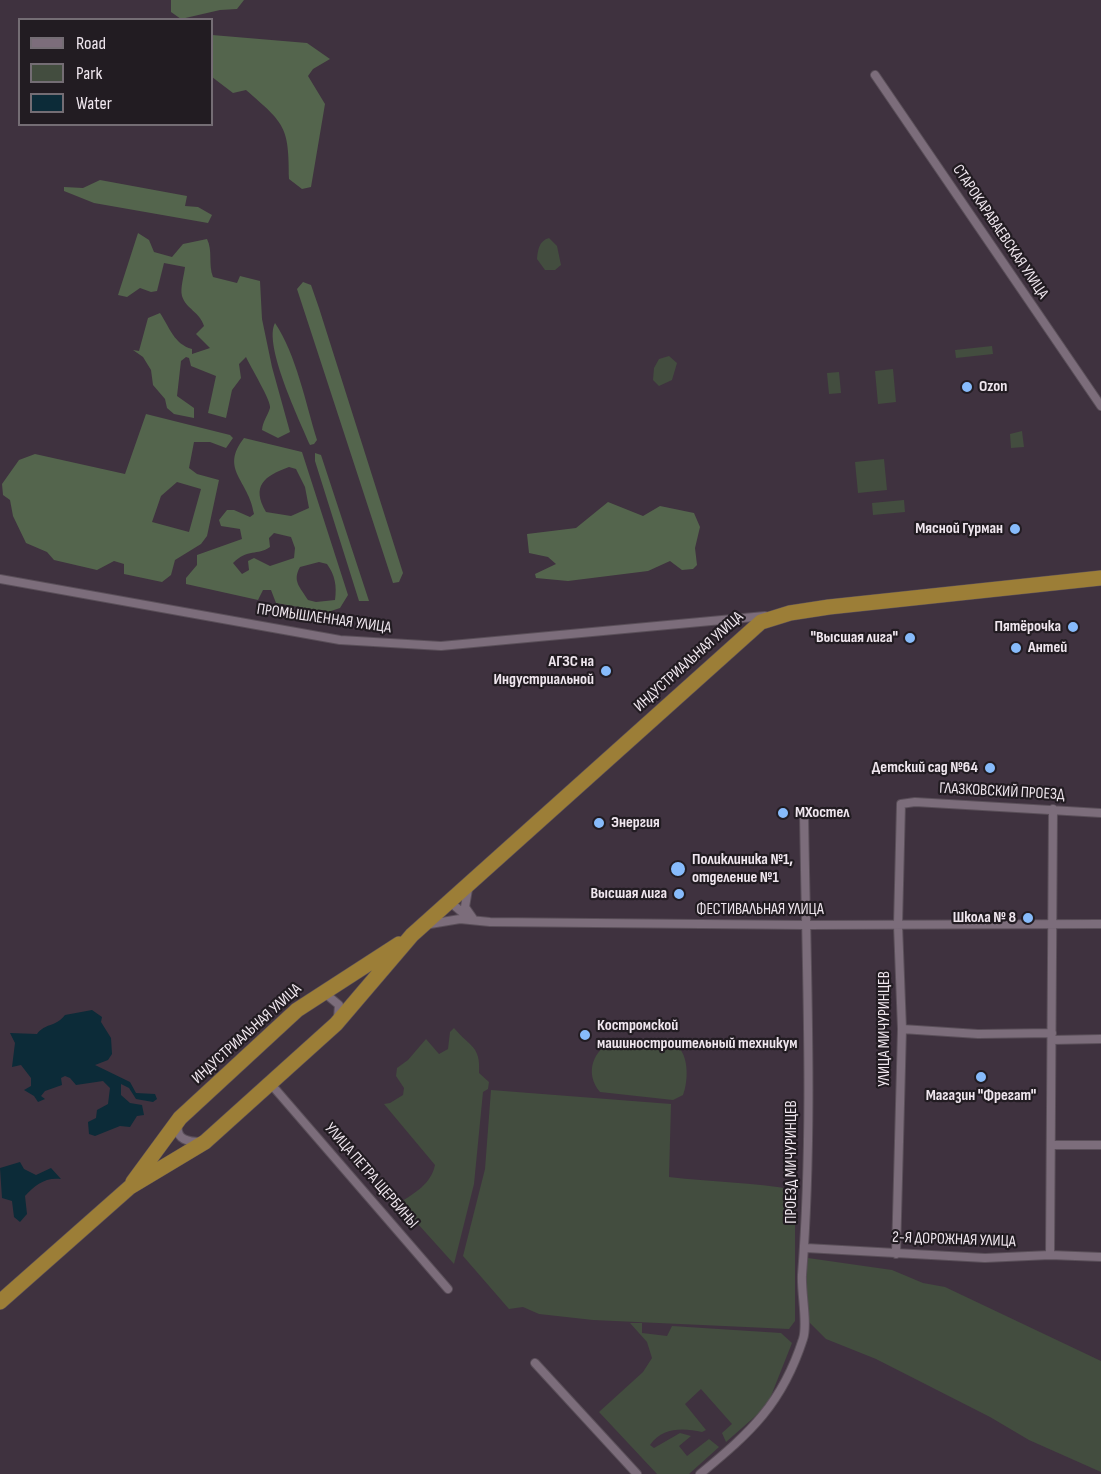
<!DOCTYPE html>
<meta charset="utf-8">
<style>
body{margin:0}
#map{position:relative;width:1101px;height:1474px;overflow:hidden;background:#3f323f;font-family:"Sofia Sans Condensed",sans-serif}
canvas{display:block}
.legend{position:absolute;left:18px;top:18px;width:195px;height:108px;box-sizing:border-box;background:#221c22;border:2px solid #746d74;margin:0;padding:8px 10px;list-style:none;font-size:18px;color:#efe6ee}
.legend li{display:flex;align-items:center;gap:12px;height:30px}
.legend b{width:30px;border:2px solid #746d74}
</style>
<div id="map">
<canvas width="1101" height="1474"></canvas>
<ul class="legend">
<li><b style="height:8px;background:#7c6d7b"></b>Road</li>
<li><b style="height:16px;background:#434d3f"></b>Park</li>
<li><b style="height:16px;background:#0c2b38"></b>Water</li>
</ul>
</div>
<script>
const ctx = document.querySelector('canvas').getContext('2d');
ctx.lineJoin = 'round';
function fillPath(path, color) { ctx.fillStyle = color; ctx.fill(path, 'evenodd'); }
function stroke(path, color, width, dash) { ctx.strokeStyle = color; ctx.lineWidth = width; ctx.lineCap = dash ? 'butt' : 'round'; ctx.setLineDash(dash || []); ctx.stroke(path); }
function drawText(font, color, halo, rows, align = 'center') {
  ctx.font = font + ' "Sofia Sans Condensed",sans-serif'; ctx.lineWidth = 4.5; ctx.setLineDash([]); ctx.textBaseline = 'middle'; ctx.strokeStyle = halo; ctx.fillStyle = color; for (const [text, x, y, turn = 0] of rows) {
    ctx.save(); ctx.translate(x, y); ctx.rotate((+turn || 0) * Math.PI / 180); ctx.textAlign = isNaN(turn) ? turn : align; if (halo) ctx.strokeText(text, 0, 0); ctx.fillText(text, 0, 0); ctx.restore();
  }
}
fillPath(new Path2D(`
 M549 238 557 246 561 265 555 270H545L537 259C538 249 539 241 549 238Z
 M992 346 993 354 956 358 955 350Z
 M669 356 677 363 672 380 659 386 653 380 654 368 659 359Z
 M893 369 896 402 878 404 875 371Z
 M839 372 841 393 829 394 827 373Z
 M1022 431 1024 447 1011 448 1010 434Z
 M884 459 887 490 858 493 855 462Z
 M904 500 905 512 873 515 872 503Z
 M454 1028C470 1047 481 1046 479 1073L489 1082 488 1089 483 1092 474 1184 454 1264 399 1203C415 1193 431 1184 435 1165L384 1104 390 1103 403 1095 404 1088 396 1076 397 1068 408 1060 426 1039 439 1054 448 1049 450 1032Z
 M614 1040 679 1048C689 1058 688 1083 683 1095L673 1100 600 1092C584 1073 593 1050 614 1040Z
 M491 1090 671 1104 669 1177C711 1182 753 1182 795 1190V1321L789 1329 593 1320 539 1314 523 1307 509 1309 463 1256 485 1169Z
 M808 1258 892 1270 923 1283 945 1287 1101 1361V1472L1029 1440 990 1417 876 1359 826 1339 807 1320 805 1267Z
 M630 1323H642V1333L667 1336 672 1326 781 1333 792 1343 767 1406 726 1442 722 1433 732 1424 701 1389 685 1404 706 1430 702 1432C683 1428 663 1427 650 1445L654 1448 680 1433 691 1436 679 1446 687 1456 709 1439 719 1447 689 1474H657L599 1412 643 1372 652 1358 647 1342Z`), '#434d3f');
fillPath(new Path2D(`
 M171 0H244L237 9 220 10 181 19 171 12Z
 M212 35 307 43 330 59 313 69 308 76 325 104 311 187 302 189 289 179C289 126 285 124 246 90L233 93 212 77Z
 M100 180 187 196 185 206 198 207 212 215 208 223 94 203 64 191V187L83 188Z
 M138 233 149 240 154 252 172 257 183 244 207 239C213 251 208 264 213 277L237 283 240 276 260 281 262 319 272 367 290 432 278 438 262 430C263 421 267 417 270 408 272 402 250 366 246 357L239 364 241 378 232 390 226 418 208 413 216 376 191 366 189 358 186 357 181 361 177 396 194 408V418L174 414 167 408 165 399 153 385 151 370 143 357 133 350 139 351 148 318 160 313C170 328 174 344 192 349V354L210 348 196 334 204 326C200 312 186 309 182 296 180 288 184 276 185 267L164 263 157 291 151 292 140 288 127 297 118 295Z
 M303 282 311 285 319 308 403 573 399 582 393 583 297 289Z
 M275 323C296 354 306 404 317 440L314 444 310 445C300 421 263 345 275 323Z
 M146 414 230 435 233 438 226 448 210 442H194L189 468 197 474 219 480 207 536 201 544 175 560 171 575 162 582 124 574V564L114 561 97 570 54 560 47 552 26 543 13 516 10 500 3 495 2 484 19 460 35 454 125 474ZM177 482 201 489 189 532 152 522 161 496Z
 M244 438 302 452 348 595 340 608 328 612 276 603 271 590H263L258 600 186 584V578L197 565V555L242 539 240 529 221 526 219 520 227 510H234L250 517 254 514C249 480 219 470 244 438ZM289 467 296 469 305 487 309 508 291 516 266 512C251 486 264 476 289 467ZM274 533 291 537 295 548 294 558 270 566 254 558 248 561 249 570 242 574 233 563C248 548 257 556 270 547L269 538ZM319 562 327 564C335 575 337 586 335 600L316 602 308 600C300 587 292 581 300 567Z
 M315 453 321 455 369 601H359L315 461Z
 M608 502 643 516 660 506 694 513 700 527 695 548 697 565 693 569 682 570 670 561 648 571 568 581 536 578 535 574 556 564 548 557 529 553 527 534 576 528Z`), '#54654d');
fillPath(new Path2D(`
 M92 1010 102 1017 101 1022 111 1038 112 1054 108 1060 95 1065 130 1082 136 1093 155 1094 157 1099 153 1102 136 1099 129 1088 121 1084V1095L130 1103 142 1105 144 1115 137 1116 130 1127 120 1126 95 1136 89 1134 88 1122 96 1118 97 1110 108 1104 110 1088 103 1081 76 1085 70 1078 65 1076 61 1078 62 1085 45 1091 41 1096 45 1099 38 1102 34 1096 24 1090 31 1086V1078L21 1065 12 1067 15 1043 10 1033 37 1034C45 1023 56 1027 65 1015Z
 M20 1162 24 1169 36 1175 51 1168 61 1179C45 1177 35 1185 25 1196L27 1214 20 1222 14 1217 12 1201 2 1198 0 1168Z`), '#0c2b38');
const street = new Path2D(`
 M875 75 1101 406
 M0 579 340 640 441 646 765 616
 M468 889 465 907 474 920
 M450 902 470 919
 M430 924 460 919 490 922 806 925 1101 924
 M322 996 327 995 339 1005 338 1018
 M902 1029 978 1034 1052 1033
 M1052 1040 1101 1039
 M270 1083 448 1289
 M178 1124C175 1140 189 1142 201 1142
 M1051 1145H1101
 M806 1248 985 1258 1050 1255 1101 1257
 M896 1254 902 1029 898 925 901 804 915 802 1101 813
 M1050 1255 1053 809
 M535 1363 637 1474
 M700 1474C751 1432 782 1404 803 1339 808 1324 801 1293 802 1275 814 1121 806 966 804 811`);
const highway = new Path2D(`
 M133 1182 180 1118 297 1010 399 944
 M0 1302 130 1187 205 1142 336 1024 412 935 761 622 790 613 829 607 1101 578`);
stroke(street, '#5a4f59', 10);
stroke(highway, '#5a4f59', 16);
stroke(street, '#7c6d7b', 8);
stroke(highway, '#9c7e37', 15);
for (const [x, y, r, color] of [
 [967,387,6,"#87bbfb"],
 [1015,529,6,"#87bbfb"],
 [1073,627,6,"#87bbfb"],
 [910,638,6,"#87bbfb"],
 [1016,648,6,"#87bbfb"],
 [606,671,6,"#87bbfb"],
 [990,768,6,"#87bbfb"],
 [783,813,6,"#87bbfb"],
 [599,823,6,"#87bbfb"],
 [678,869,8,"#87bbfb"],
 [679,894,6,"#87bbfb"],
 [1028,918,6,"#87bbfb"],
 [585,1035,6,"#87bbfb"],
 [981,1077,6,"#87bbfb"]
]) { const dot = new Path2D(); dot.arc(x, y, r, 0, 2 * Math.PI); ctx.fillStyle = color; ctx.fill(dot); stroke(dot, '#221c22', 2); }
drawText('16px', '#efe6ee', '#221c22', [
 ["СТАРОКАРАВАЕВСКАЯ УЛИЦА",1000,232,56],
 ["ПРОМЫШЛЕННАЯ УЛИЦА",324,619,8],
 ["ИНДУСТРИАЛЬНАЯ УЛИЦА",689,662,-42],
 ["ГЛАЗКОВСКИЙ ПРОЕЗД",1002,792,3],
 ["ФЕСТИВАЛЬНАЯ УЛИЦА",760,910],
 ["УЛИЦА МИЧУРИНЦЕВ",885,1029,-90],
 ["ИНДУСТРИАЛЬНАЯ УЛИЦА",247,1034,-42],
 ["ПРОЕЗД МИЧУРИНЦЕВ",792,1162,-90],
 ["УЛИЦА ПЕТРА ЩЕРБИНЫ",371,1176,49],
 ["2-Я ДОРОЖНАЯ УЛИЦА",954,1240,2]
]);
drawText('bold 16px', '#efe6ee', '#221c22', [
 ["Ozon",979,387,"left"],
 ["Мясной Гурман",1003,529],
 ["Пятёрочка",1061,627],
 ["\"Высшая лига\"",898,638],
 ["Антей",1028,648,"left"],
 ["АГЗС на",594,662],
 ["Индустриальной",594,680],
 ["Детский сад №64",978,768],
 ["МХостел",795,813,"left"],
 ["Энергия",611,823,"left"],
 ["Поликлиника №1,",692,860,"left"],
 ["отделение №1",692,878,"left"],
 ["Высшая лига",667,894],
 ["Школа № 8",1016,918],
 ["Костромской",597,1026,"left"],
 ["машиностроительный техникум",597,1044,"left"],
 ["Магазин \"Фрегат\"",981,1096,"center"]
], 'right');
</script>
